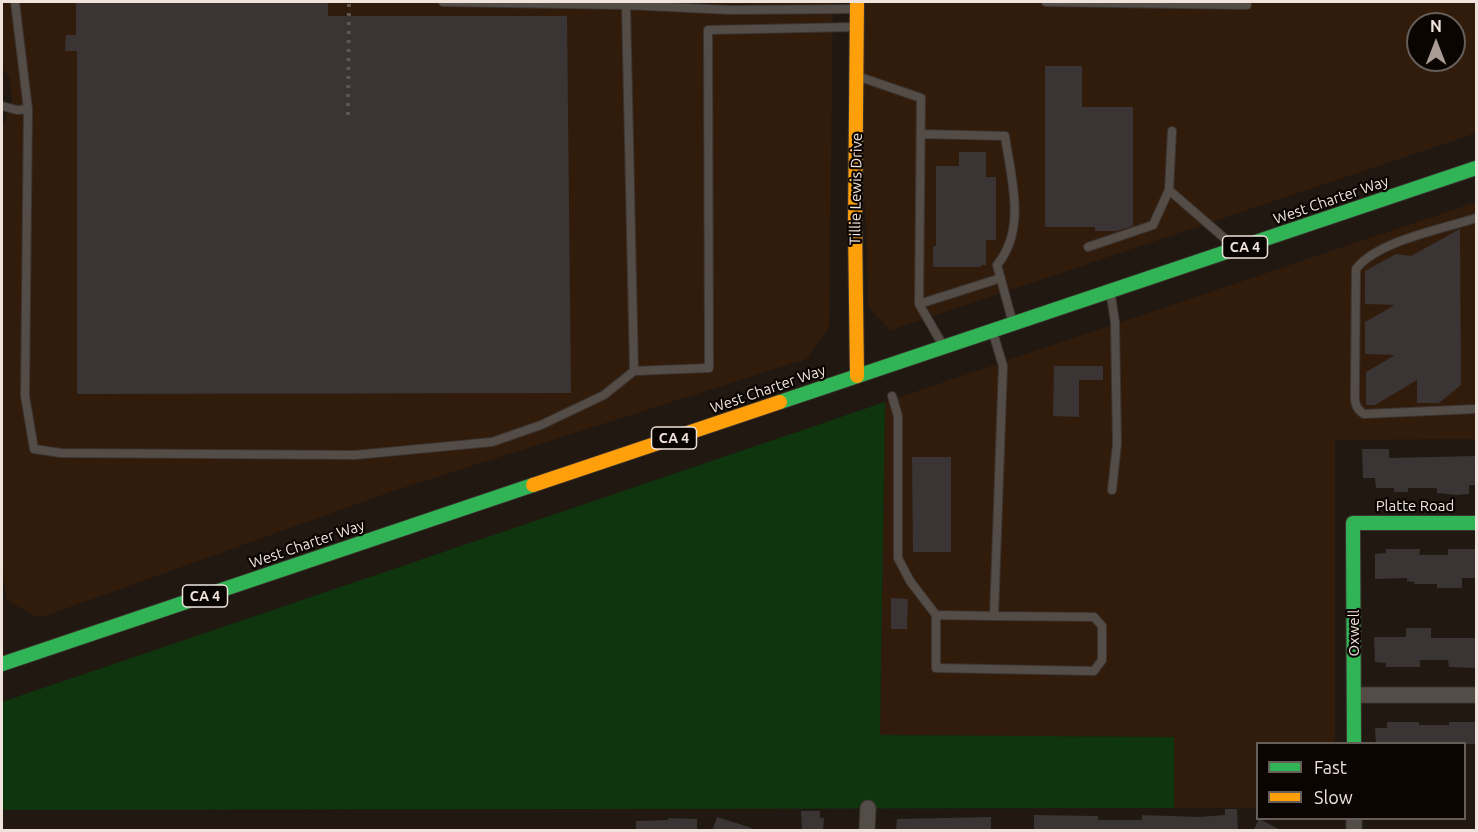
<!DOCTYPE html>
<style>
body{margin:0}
#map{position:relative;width:1478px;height:832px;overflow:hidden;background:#211811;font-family:Ubuntu,sans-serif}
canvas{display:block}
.frame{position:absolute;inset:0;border:3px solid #f0e3db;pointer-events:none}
.legend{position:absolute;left:1256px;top:742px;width:210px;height:78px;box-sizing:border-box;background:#0b0502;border:2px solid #675e59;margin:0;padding:8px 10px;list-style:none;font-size:18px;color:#f0e3db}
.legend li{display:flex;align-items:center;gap:12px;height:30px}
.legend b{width:30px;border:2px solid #675e59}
.north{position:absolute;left:1406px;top:12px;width:60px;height:60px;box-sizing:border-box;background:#0b0502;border:2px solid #675e59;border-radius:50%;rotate:0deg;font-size:16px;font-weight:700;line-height:24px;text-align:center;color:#f0e3db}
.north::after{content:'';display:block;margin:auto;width:21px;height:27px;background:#a89c94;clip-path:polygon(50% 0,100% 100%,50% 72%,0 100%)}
</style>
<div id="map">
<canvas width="1478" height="832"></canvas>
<div class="frame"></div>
<ul class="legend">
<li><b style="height:8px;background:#30b455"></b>Fast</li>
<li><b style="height:8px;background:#ff9f0a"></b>Slow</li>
</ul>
<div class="north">N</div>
</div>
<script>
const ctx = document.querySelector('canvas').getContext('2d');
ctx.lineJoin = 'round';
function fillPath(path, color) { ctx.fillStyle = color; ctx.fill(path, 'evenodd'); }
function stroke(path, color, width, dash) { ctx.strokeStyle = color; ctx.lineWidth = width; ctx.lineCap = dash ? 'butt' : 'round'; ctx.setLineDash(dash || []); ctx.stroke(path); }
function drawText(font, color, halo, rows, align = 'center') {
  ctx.font = font + ' Ubuntu,sans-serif'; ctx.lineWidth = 4.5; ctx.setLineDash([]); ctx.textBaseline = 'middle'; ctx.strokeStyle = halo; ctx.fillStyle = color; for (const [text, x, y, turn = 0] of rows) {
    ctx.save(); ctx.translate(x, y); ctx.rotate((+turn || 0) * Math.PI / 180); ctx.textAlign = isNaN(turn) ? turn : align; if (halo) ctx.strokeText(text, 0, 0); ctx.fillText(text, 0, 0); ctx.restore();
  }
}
fillPath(new Path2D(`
 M2 2H833L829 328 806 359 393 491 42 617H37L7 600 2 568V130L12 100 10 79 2 67Z
 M859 2H1476V133L891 330 868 307 867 246 857 76ZM1418 24H1454V60H1418Z
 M1476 202V439L1335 440V743L1258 744 1257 808H1174V737L880 735 885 402Z`), '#311c0c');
fillPath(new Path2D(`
 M885 402 880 735 1174 737V808L2 810V702Z`), '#0f350e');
fillPath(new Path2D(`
 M76 2H328V16H567L571 393 77 394V51H65L66 35H76Z
 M1045 66H1082V107H1133V226L1117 231H1095V227H1045Z
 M959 152H986V177H996V240H986V265H981V267H933V246H936V166H959Z
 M1460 229 1461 385 1439 403H1417V380L1375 405H1366V372L1395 355 1365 354V322L1395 305 1365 304V271L1396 254 1411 256Z
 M1054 366H1103V380H1079V417L1053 416Z
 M1362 449H1389V458L1476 456V485H1469V494L1456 495 1437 493V488H1408V492H1394V488H1376L1375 478H1363Z
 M912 457H951V552H913Z
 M1386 549H1420L1419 555H1448V549H1476V578H1462V588H1437V584H1414V582L1407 581V578L1375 579V554L1386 553Z
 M891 598 908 599 907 629H891Z
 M1406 628H1431V638H1476V668L1449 667 1448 660H1420V667H1386V663L1375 662 1374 637H1406Z
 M1387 722H1419V725H1449V722H1476V744H1376L1375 728H1387Z
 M1225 809H1237L1238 831H1034V815L1098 816V820H1142V815L1199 817 1225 815Z
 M801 811H820V818H824L823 831H802Z
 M717 817 752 828 751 831H712Z
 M991 817V831H896L897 819Z
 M668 818 697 819V831H636V821L668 820Z
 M1259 819H1260L1282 831H1253Z`), '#3a3434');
const lane = new Path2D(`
 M15 2 28 109
 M443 2 626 5
 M1046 2 1247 5
 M854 27 708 30 709 368 634 371 626 5 731 10 855 9
 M857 76 921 98 919 304 941 342
 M2 106 17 110 28 109 25 396 34 449 61 453 355 455 492 442 541 425 604 395 634 371
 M1172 131 1169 190 1230 243
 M921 134 1005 136C1011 178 1027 229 997 265L1012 320
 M1476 218C1443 229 1377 241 1356 269L1355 387C1355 399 1353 407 1364 414L1476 409
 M1088 247 1153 225 1169 190
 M1111 296 1115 322 1117 444 1112 490
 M919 304 1001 278
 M892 396 898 416V558L910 581 936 615V668L1094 671 1102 660V626L1094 617 994 616 1003 366 994 336
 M936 615 994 616`);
const street = new Path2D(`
 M1354 695H1476
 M1354 818V830
 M867 830 868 808`);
const fast = new Path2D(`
 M780 402 1476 168
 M2 664 533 485
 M1354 744 1353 523H1476`);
const slow = new Path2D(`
 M857 2 855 224 857 376
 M533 485 780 402`);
stroke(lane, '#3c3430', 10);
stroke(street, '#3c3430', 17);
stroke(fast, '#3c3430', 16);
stroke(slow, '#3c3430', 16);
stroke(lane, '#544c47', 8);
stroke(street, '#544c47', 15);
stroke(fast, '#30b455', 14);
stroke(slow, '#ff9f0a', 14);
stroke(new Path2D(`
 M348 115 349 2`), '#5d5651', 4, [3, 6]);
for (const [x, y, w] of [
 [1245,247,45],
 [674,438,45],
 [205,596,45]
]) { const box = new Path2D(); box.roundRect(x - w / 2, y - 11, w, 22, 4.5); ctx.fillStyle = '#0b0502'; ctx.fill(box); stroke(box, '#f0e3db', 1.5); }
drawText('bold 14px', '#f0e3db', null, [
 ["CA 4",1245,247],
 ["CA 4",674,438],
 ["CA 4",205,596]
]);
drawText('15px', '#f0e3db', '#0b0502', [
 ["Tillie Lewis Drive",856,189,-89],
 ["West Charter Way",1331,200,-19],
 ["West Charter Way",768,389,-19],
 ["Platte Road",1415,506],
 ["West Charter Way",307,544,-19],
 ["Oxwell",1354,633,-90]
]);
</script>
